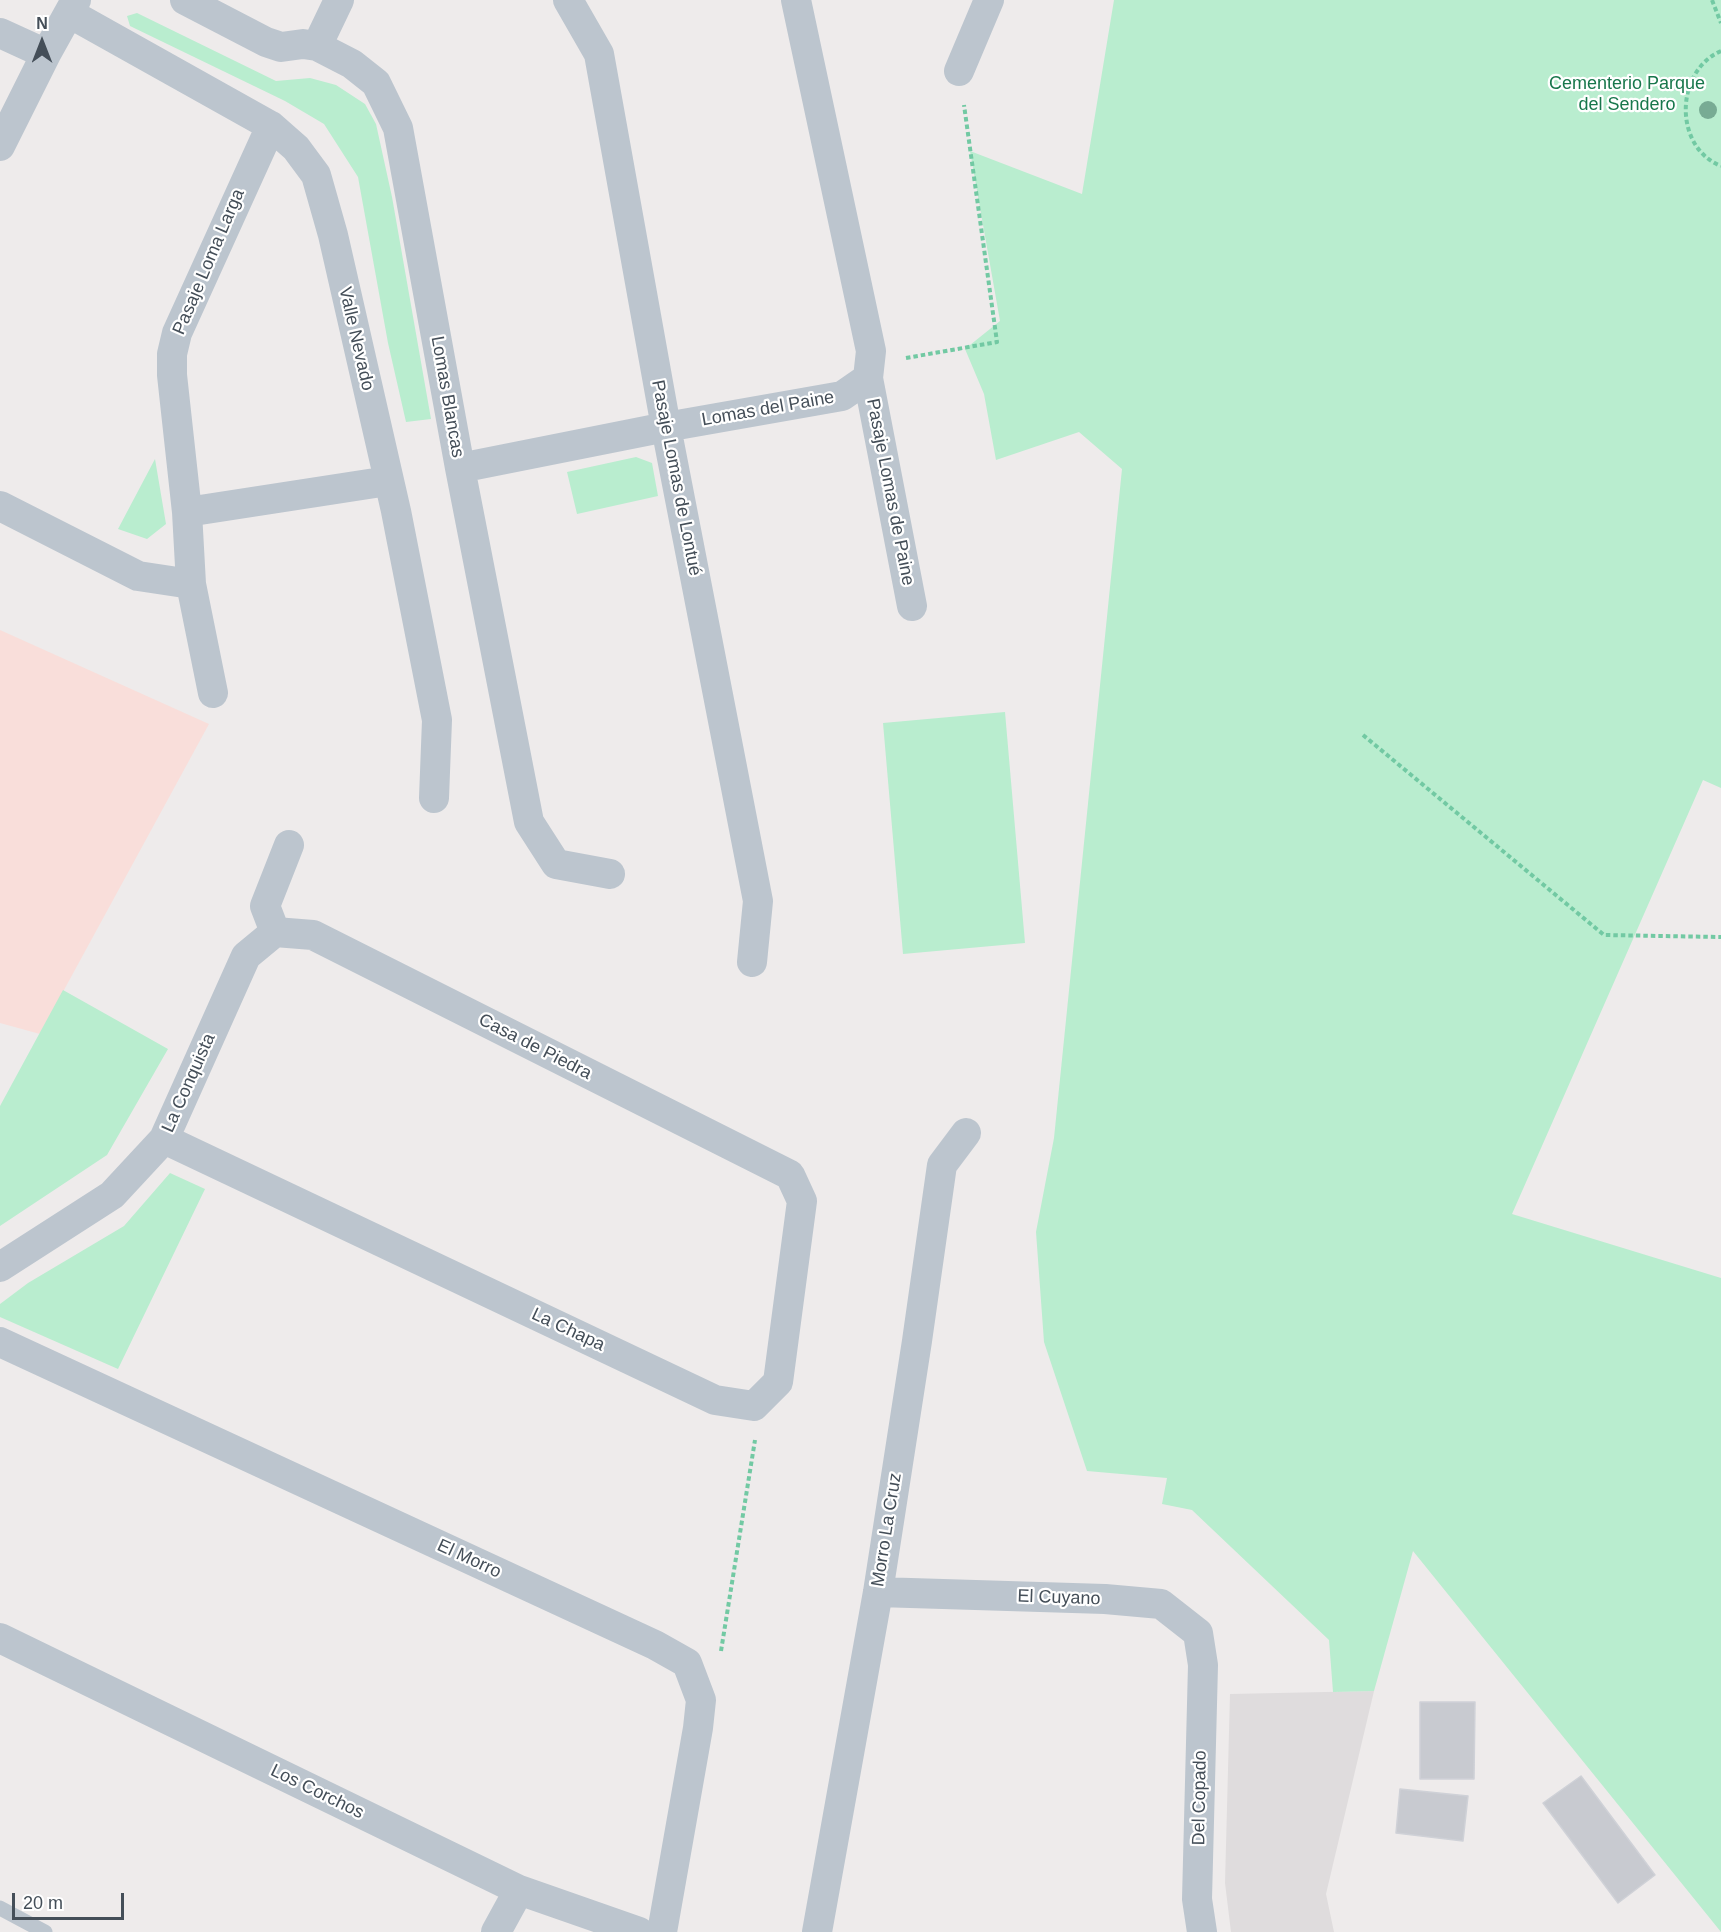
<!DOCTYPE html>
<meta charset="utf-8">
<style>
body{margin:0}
#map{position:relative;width:1721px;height:1932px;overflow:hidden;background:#eeebeb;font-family:Helvetica,sans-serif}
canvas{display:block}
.north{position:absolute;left:12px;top:12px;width:60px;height:60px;-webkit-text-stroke:4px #fff;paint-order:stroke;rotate:0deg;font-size:16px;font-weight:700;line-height:24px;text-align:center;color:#444e58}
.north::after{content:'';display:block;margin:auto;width:21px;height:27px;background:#444e58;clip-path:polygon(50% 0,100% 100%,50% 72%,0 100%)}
.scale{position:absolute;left:12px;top:1893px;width:112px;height:27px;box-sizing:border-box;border:3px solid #444e58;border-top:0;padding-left:8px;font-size:18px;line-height:21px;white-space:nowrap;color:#444e58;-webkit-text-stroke:4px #fff;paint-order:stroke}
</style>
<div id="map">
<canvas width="1721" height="1932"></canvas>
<div class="north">N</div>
<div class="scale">20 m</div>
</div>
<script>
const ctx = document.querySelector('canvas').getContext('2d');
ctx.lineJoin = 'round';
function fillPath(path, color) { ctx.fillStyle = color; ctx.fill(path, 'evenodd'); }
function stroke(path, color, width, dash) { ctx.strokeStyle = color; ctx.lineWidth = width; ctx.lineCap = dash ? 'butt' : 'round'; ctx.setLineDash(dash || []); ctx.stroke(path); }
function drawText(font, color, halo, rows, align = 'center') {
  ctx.font = font + ' Helvetica,sans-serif'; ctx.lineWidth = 4.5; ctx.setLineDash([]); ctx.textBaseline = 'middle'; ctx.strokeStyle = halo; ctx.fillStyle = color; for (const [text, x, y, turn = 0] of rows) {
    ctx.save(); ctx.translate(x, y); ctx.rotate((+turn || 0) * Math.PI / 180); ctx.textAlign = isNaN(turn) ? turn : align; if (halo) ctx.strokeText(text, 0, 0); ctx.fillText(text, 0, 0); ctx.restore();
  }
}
fillPath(new Path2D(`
 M1374 1691 1326 1894 1334 1932H1231L1225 1883 1230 1694Z`), '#dfdcdd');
fillPath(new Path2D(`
 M0 630 209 724 40 1034 0 1023Z`), '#f9deda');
fillPath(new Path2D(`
 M1114 0H1721V788L1703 780 1512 1214 1721 1278V1932L1413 1551 1374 1691 1333 1692 1329 1640 1192 1510 1162 1504 1167 1478 1087 1471 1044 1342 1036 1232 1054 1138 1122 469 1079 432 996 460 984 394 965 349 1000 321 970 151 1082 194Z
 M137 13 276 81 310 78 336 85 365 104 376 124 392 197 431 419 406 422 388 343 358 177 324 124 285 101 130 26 127 16Z
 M636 457 652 463 658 496 577 514 567 472Z
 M155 459 166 524 147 539 118 529Z
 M1005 712 1025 943 903 954 883 723Z
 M63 990 168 1049 107 1155 0 1226V1106Z
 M170 1173 205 1189 118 1369 0 1317V1304L28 1283 124 1226Z`), '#b9edcf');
const building = new Path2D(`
 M1420 1702H1475L1474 1779H1420Z
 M1581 1776 1655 1875 1618 1903 1543 1803Z
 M1400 1789 1468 1796 1463 1841 1396 1833Z`);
fillPath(building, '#c8cad0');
stroke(building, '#cfd1d7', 1.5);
stroke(new Path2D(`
 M1712 0 1721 23
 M1721 51C1675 71 1673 147 1721 166
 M906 358 997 342 964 105
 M1363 735 1604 935 1721 937
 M721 1651 755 1440`), '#72c9a3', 4, [4.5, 3]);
stroke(new Path2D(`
 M0 1908 45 1932`), '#bcc5ce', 15);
stroke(new Path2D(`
 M185 0 266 42 281 47 303 44 317 46 352 64 376 83 398 128 460 468 529 822 556 864 610 874
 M568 0 599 54 666 427 758 901 752 962
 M69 13 271 126 296 148 316 175 333 235 396 511 437 720 434 798
 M0 33 46 54
 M317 46 339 0
 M959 71 989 0
 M0 146 46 54 76 0
 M868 378 912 606
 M460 468 666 427 842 396 868 378 871 351 796 0
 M0 506 138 576 191 584
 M187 512 388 481
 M213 693 191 584 187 512 172 375V354L177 333 271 126
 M275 932 265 906 289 845
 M164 1139 715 1400 754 1406 778 1382 802 1201 790 1175 313 935 275 932
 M0 1267 112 1195 164 1139 246 956 275 932
 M0 1342 655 1645 687 1663 701 1700 698 1728 662 1932
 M878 1592 1105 1599 1161 1604 1198 1633 1203 1665 1197 1899 1202 1932
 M0 1638 519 1890 639 1932
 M496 1932 519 1890
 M817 1932 878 1592 917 1341 942 1165 966 1133`), '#bcc5ce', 30);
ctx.fillStyle = '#78ab94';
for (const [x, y] of [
 [1708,110]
]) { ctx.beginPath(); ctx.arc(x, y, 9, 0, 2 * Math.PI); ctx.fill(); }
drawText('18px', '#18774c', '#fff', [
 ["Cementerio Parque",1627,84],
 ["del Sendero",1627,105]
]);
drawText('18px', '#444e58', '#fff', [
 ["Pasaje Loma Larga",209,262,-67],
 ["Valle Nevado",356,339,77],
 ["Lomas Blancas",447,397,80],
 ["Lomas del Paine",768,409,-10],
 ["Pasaje Lomas de Lontué",676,478,79],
 ["Pasaje Lomas de Paine",890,492,79],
 ["Casa de Piedra",535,1047,27],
 ["La Conquista",189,1083,-66],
 ["La Chapa",568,1330,25],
 ["Morro La Cruz",887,1530,-81],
 ["El Morro",469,1559,25],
 ["El Cuyano",1059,1598,2],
 ["Los Corchos",317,1792,26],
 ["Del Copado",1200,1798,-89]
]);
</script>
